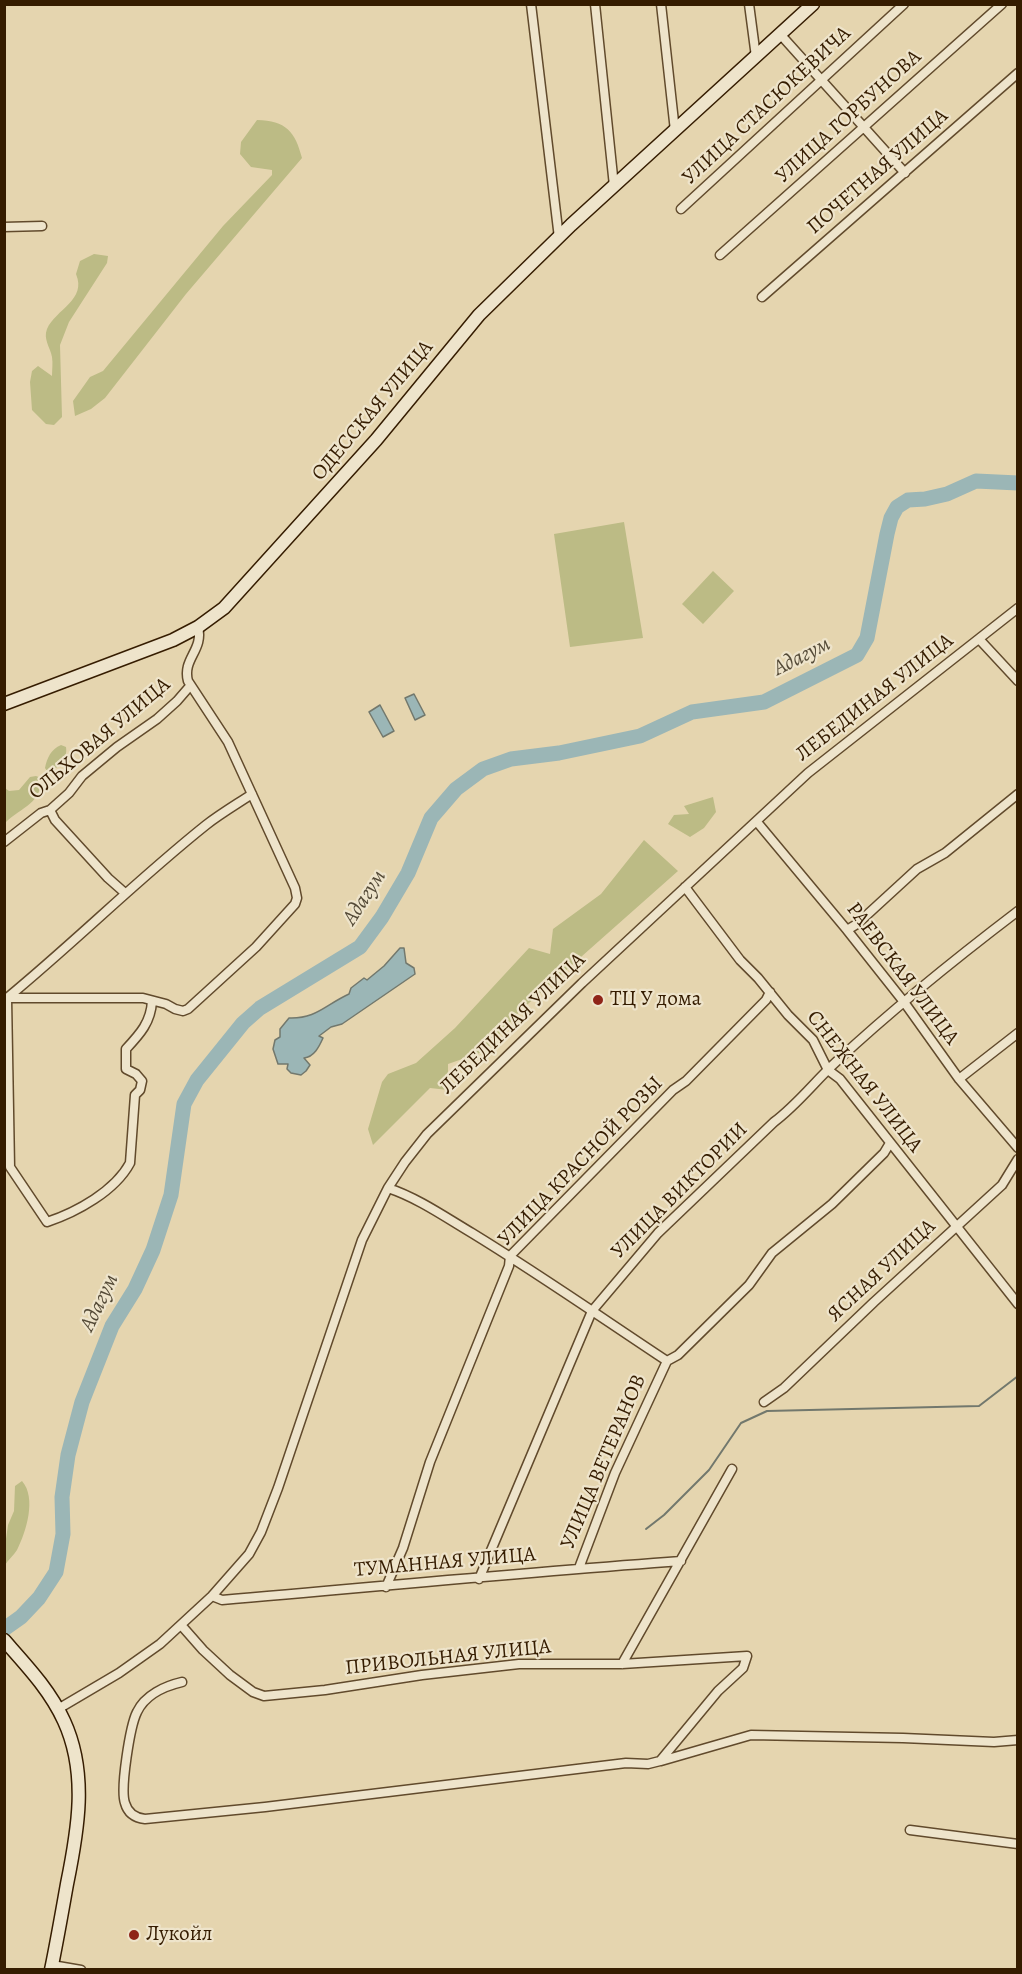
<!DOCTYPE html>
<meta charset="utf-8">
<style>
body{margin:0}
#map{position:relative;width:1022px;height:1974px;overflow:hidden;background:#e5d5af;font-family:Alegreya,serif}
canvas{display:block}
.frame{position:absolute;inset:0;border:6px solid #351c00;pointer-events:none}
</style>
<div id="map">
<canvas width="1022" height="1974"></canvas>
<div class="frame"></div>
</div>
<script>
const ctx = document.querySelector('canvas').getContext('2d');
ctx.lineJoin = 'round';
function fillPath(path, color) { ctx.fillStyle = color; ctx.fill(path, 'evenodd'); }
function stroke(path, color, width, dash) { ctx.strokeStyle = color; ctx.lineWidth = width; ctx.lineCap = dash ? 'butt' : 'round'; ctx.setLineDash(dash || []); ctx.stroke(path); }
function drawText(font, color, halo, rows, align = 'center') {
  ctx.font = font + ' Alegreya,serif'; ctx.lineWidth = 4.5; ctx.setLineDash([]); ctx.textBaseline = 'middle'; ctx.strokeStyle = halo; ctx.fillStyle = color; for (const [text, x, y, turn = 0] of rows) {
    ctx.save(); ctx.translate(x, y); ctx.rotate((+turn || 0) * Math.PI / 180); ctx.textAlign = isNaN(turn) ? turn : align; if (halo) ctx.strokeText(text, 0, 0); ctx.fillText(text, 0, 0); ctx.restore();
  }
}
fillPath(new Path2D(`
 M257 120C286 121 295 131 302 158L186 294 105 398 91 409 75 416 73 401 90 377 103 371 223 226 272 175V170L251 167 240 154 241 142Z
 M94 254 108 256 107 263 69 322 60 345 62 417 54 425 46 424 32 410 30 382 32 371 38 366 52 376C52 370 53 363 52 357 50 347 43 339 47 329 56 309 87 300 76 274L80 261Z
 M624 522 643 638 570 647 554 534Z
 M713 571 734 591 703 624 682 604Z
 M61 745 66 747C68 759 58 770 47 771L45 768C47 758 51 749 61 745Z
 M36 776 41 778C42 803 22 807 6 822L5 832V788L9 791 19 790 30 777Z
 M713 797 716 812 704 828 690 837 668 824 674 815 689 814 684 806Z
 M644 840 678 871 520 1011 485 1051 448 1064V1090L430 1088 373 1145 368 1129 382 1082 388 1074 416 1063 455 1028 529 948 550 954 553 929 601 894Z
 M22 1481C37 1498 26 1532 17 1550 14 1555 8 1560 5 1565V1546L8 1525 14 1511 15 1486Z`), '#bcbb85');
const water = new Path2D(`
 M414 694 425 715 415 720 405 698Z
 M380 705 394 731 383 737 369 712Z
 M400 948H404L406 963 414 968 415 974 342 1024 331 1027 319 1036 323 1038C319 1047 314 1057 304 1058L310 1065 306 1071 301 1075 291 1073 287 1069 288 1064H278L273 1049 275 1040 280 1037V1029L289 1018C316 1019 325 1005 349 994L351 988 364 978 367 980 384 966Z`);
fillPath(water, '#9bb6b6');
stroke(water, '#72786d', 1.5);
stroke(new Path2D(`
 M646 1529 664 1515 709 1470 741 1423 767 1411 979 1406 1018 1376`), '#72786d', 2);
stroke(new Path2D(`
 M4 1629 21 1617 39 1598 56 1572 63 1534 62 1497 68 1455 82 1402 112 1326 135 1289 153 1250 171 1195 184 1104 197 1080 243 1023 260 1008 360 947 382 917 408 873 431 818 456 789 483 769 511 759 559 753 640 736 692 712 764 702 857 655 867 638 887 534 891 518 897 507 908 500 925 499 947 494 976 481 1018 483`), '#9bb6b6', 15);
const street = new Path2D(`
 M531 4 559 238
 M595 4 614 186
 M661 4 675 131
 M749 4 756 57
 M780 34 905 173
 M681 209 904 4
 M4 227 42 226
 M720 255 1002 4
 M762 297 1018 73
 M979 639 1018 681
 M50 810 55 820 108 878 125 893
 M757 822 847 930 904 1002 959 1079 1018 1148
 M4 842 41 813 50 810 69 793 82 776 117 747 157 719 177 701 190 686
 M685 887 740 960 758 978 788 1015 813 1040 828 1070 840 1079 1018 1304
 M847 930 857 924 917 869 945 853 1018 794
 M7 998H143L166 1004 175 1009 183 1011 188 1009 256 947 295 904 297 898 295 888 228 742 188 681C182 659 204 650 198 627
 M152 1001C151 1022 140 1034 126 1049V1069L136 1074 142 1081 140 1090 135 1095 130 1163C115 1191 77 1212 47 1222L10 1167 7 998C75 942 137 880 206 825 220 814 237 804 252 794
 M959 1079 1018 1033
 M388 1188C418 1198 445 1217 472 1233 539 1274 602 1318 667 1361
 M764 1402 784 1388 874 1302 1002 1185 1018 1159
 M579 1568 615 1473 667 1361 678 1355 749 1285 772 1253 832 1204 884 1153 890 1143
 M479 1579 592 1311 658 1233 774 1122C798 1104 815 1081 837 1061 894 1008 955 959 1018 911
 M386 1587 403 1548 430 1462 509 1266 510 1256 673 1090 686 1081 766 1000 770 992
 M212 1596 222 1600C375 1587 528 1572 681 1561
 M181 1625 203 1650 230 1675 253 1692 264 1696 325 1690 422 1675 519 1664H622L747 1656 743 1668 718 1691 660 1761 648 1764 626 1763 265 1807 145 1819C136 1818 128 1814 125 1803 120 1789 130 1726 137 1712 145 1695 165 1686 182 1682
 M622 1664 732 1469
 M58 1709 119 1673 160 1644 212 1596 249 1554 261 1532 278 1488 362 1240 388 1188 405 1162 427 1134 582 983 808 773 1018 608
 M661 1761 751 1735 903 1738 994 1742 1018 1740
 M910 1830 1018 1844
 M52 1965 81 1970`);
const secondary = new Path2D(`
 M4 704 173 640 198 627 224 608 376 440 479 315 571 225 813 4
 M4 1640C26 1665 50 1690 64 1721 88 1773 78 1830 67 1884 62 1912 57 1941 51 1970`);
stroke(street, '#614a2c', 11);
stroke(secondary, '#351c00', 15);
stroke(street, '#eee4cb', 8);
stroke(secondary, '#eee4cb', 12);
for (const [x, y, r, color] of [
 [598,1000,6,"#8f2418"],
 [134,1935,6,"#8f2418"]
]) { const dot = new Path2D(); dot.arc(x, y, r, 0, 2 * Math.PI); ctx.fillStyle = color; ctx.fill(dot); stroke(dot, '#eee4cb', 2); }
drawText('21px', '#351c00', '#eee4cb', [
 ["УЛИЦА СТАСЮКЕВИЧА",767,106,-43],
 ["УЛИЦА ГОРБУНОВА",849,117,-42],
 ["ПОЧЕТНАЯ УЛИЦА",878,172,-41],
 ["ОДЕССКАЯ УЛИЦА",373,411,-50],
 ["ЛЕБЕДИНАЯ УЛИЦА",875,698,-38],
 ["ОЛЬХОВАЯ УЛИЦА",100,739,-40],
 ["РАЕВСКАЯ УЛИЦА",902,974,53],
 ["ЛЕБЕДИНАЯ УЛИЦА",513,1024,-44],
 ["СНЕЖНАЯ УЛИЦА",864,1082,52],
 ["УЛИЦА КРАСНОЙ РОЗЫ",581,1162,-46],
 ["УЛИЦА ВИКТОРИИ",680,1191,-45],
 ["ЯСНАЯ УЛИЦА",882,1271,-43],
 ["УЛИЦА ВЕТЕРАНОВ",604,1462,-67],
 ["ТУМАННАЯ УЛИЦА",445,1563,-5],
 ["ПРИВОЛЬНАЯ УЛИЦА",448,1658,-6]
]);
drawText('21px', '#351c00', '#eee4cb', [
 ["ТЦ У дома",610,1000],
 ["Лукойл",146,1935]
], 'left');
drawText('italic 22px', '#544a37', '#eee4cb', [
 ["Адагум",802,657,-27],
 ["Адагум",365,898,-57],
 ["Адагум",100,1303,-64]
]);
</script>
